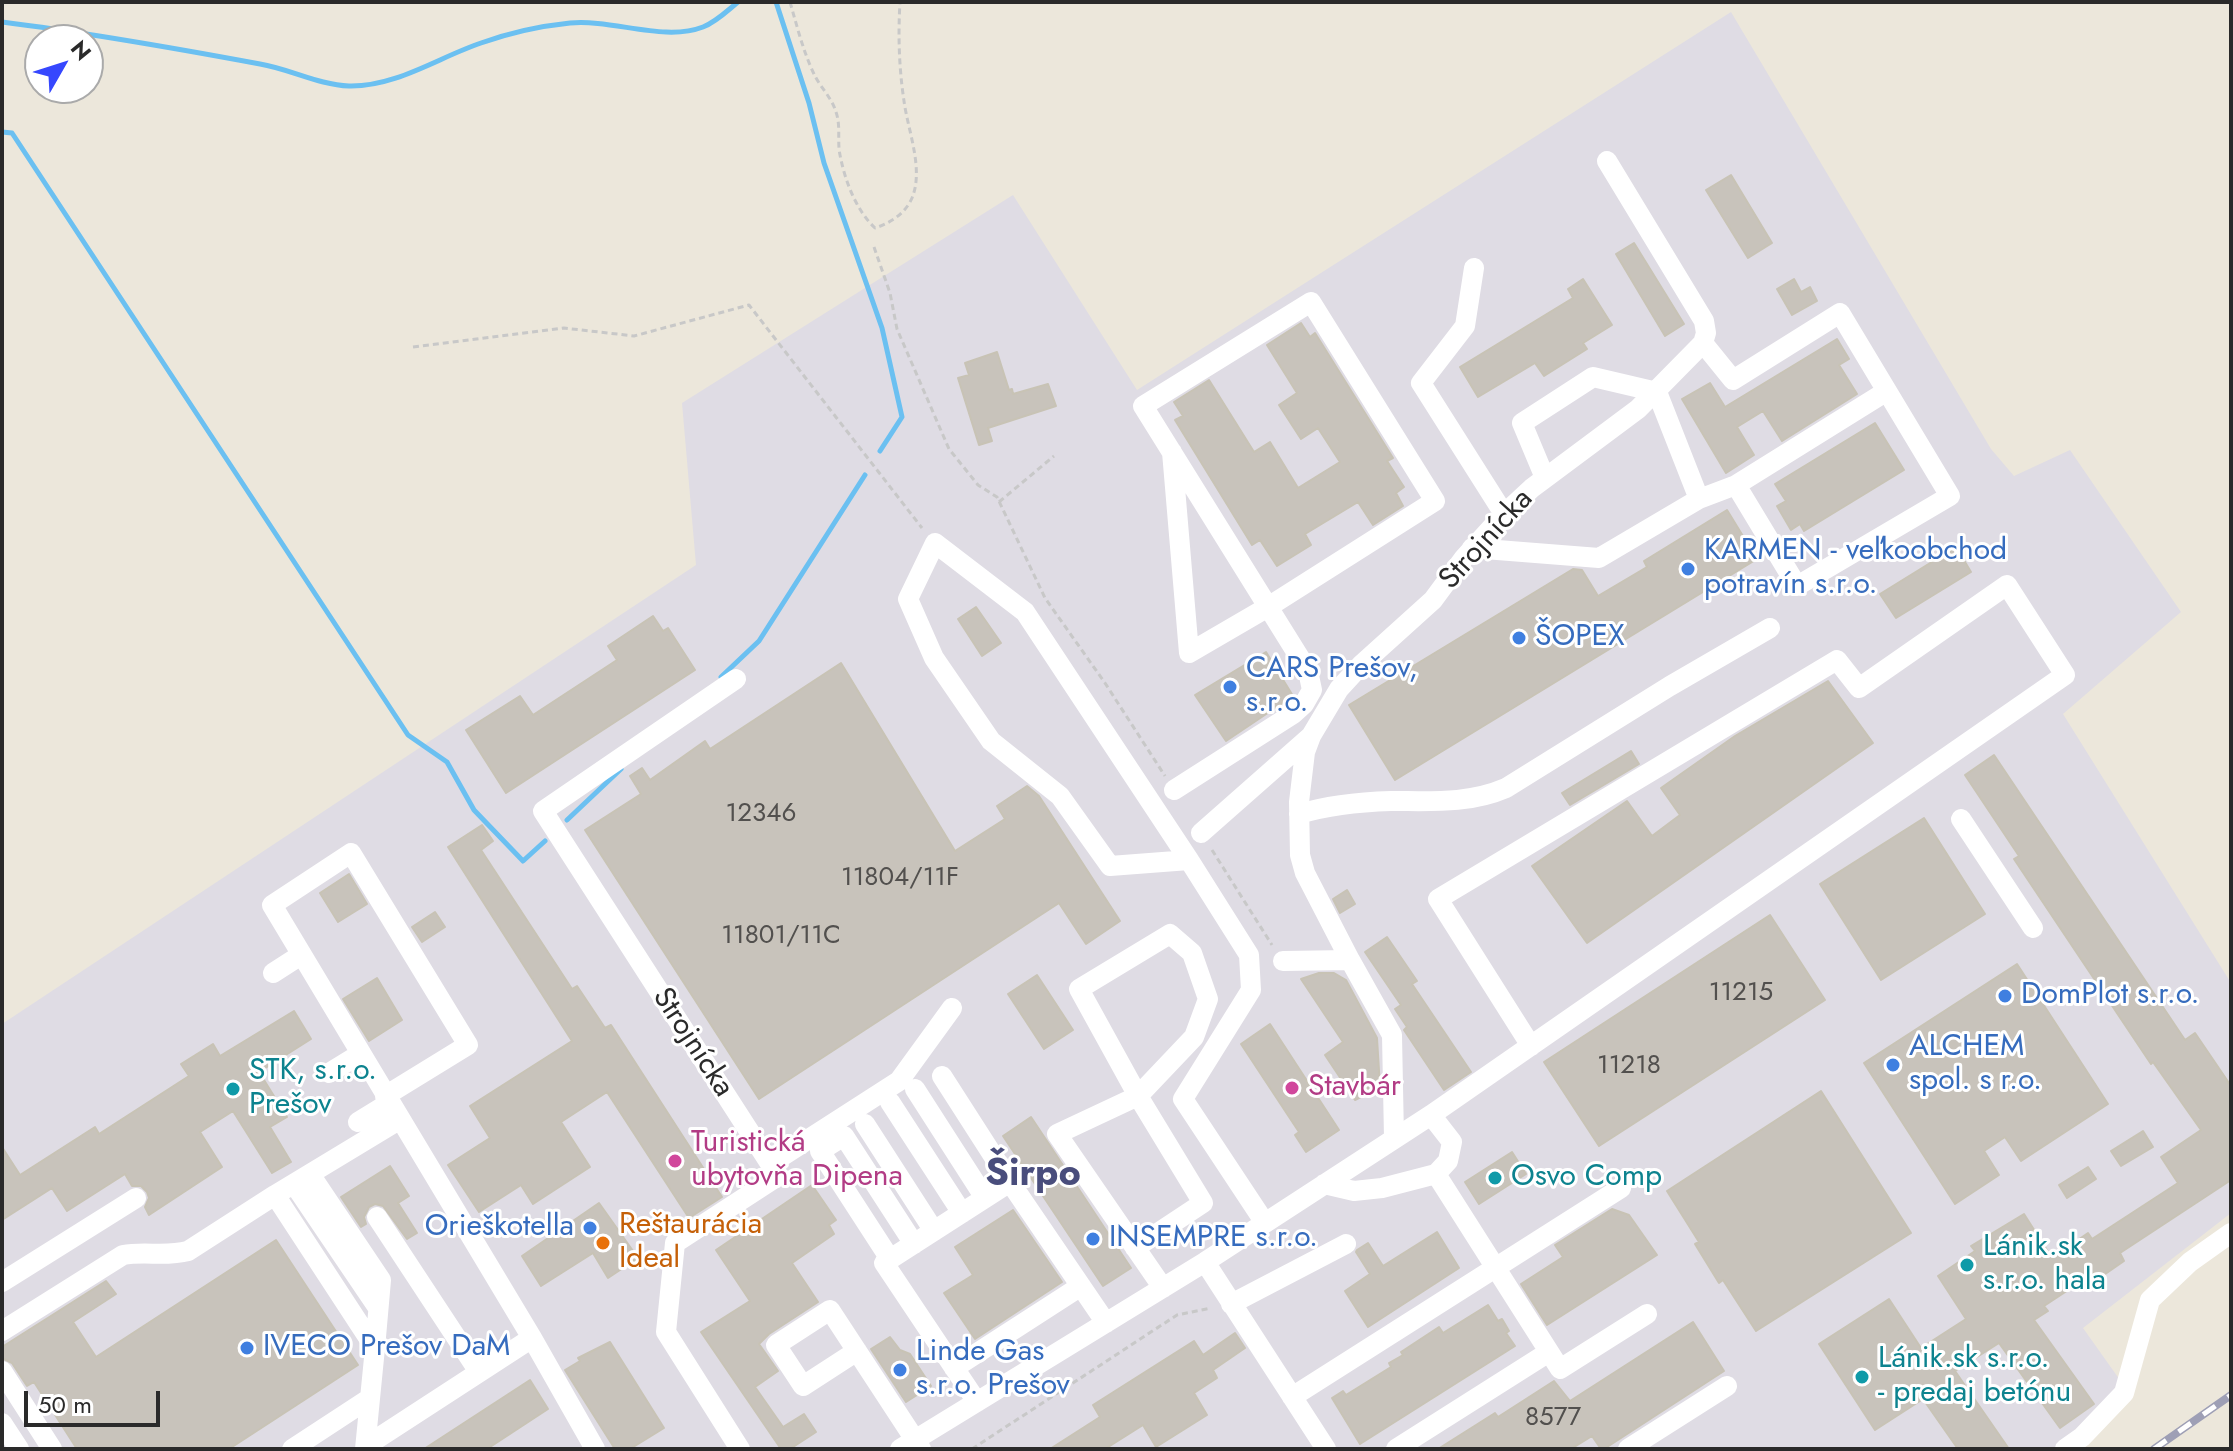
<!DOCTYPE html>
<meta charset="utf-8">
<style>
body{margin:0}
#map{position:relative;width:2233px;height:1451px;overflow:hidden;background:#ece7db;font-family:Jost,sans-serif}
canvas{display:block}
.frame{position:absolute;inset:0;border:4px solid #2a2a2a;pointer-events:none}
.north{position:absolute;left:24px;top:24px;width:80px;height:80px;box-sizing:border-box;background:#fff;border:2px solid #aaa;border-radius:50%;rotate:51deg;font-size:22px;font-weight:700;line-height:32px;text-align:center;color:#2a2a2a}
.north::after{content:'';display:block;margin:auto;width:28px;height:36px;background:#3647fe;clip-path:polygon(50% 0,100% 100%,50% 72%,0 100%)}
.scale{position:absolute;left:24px;top:1391px;width:136px;height:36px;box-sizing:border-box;border:4px solid #2a2a2a;border-top:0;padding-left:10px;font-size:24px;line-height:28px;white-space:nowrap;color:#2a2a2a;-webkit-text-stroke:6px #fff;paint-order:stroke}
</style>
<div id="map">
<canvas width="2233" height="1451"></canvas>
<div class="frame"></div>
<div class="north">N</div>
<div class="scale">50 m</div>
</div>
<script>
const c = document.querySelector('canvas').getContext('2d');
c.lineJoin = 'round';
function paint(path, color) {
  c.fillStyle = color;
  c.fill(path, 'evenodd');
}
function trace(path, color, width, dash) {
  c.strokeStyle = color;
  c.lineWidth = width;
  c.lineCap = dash ? 'butt' : 'round';
  c.setLineDash(dash || []);
  c.stroke(path);
}
function label(font, color, halo, rows, align = 'center') {
  c.font = font + ' Jost,sans-serif';
  c.lineWidth = 6;
  c.setLineDash([]);
  c.textBaseline = 'middle';
  c.strokeStyle = halo;
  c.fillStyle = color;
  for (const [text, x, y, turn = 0] of rows) {
    c.save();
    c.translate(x, y);
    c.rotate((+turn || 0) * Math.PI / 180);
    c.textAlign = isNaN(turn) ? turn : align;
    if (halo) c.strokeText(text, 0, 0);
    c.fillText(text, 0, 0);
    c.restore();
  }
}
paint(new Path2D(`
 M1731,12L1991,449L2014,476L2070,450L2181,612L2063,714L2231,983V1213L2083,1328L2132,1397L2057,1449H2V1024L696,565L682,403L1013,195L1137,390Z`), '#dfdce4');
trace(new Path2D(`
 M776,2L809,103L824,163L882,328L902,417L880,451
 M2,22C89,33 174,48 260,64C290,69 319,85 349,86C396,87 439,57 481,43C509,33 541,26 570,23C613,19 664,42 703,27C716,22 727,11 738,2
 M2,132L12,133L408,735L447,762L474,810L523,861L545,841
 M721,677L759,641L865,475
 M567,820L621,769`), '#6bc0f1', 5);
const building = new Path2D(`
 M1731,175L1772,243L1748,258L1706,190Z
 M1634,243L1684,324L1665,336L1616,254Z
 M1583,279L1612,325L1583,343L1587,349L1544,376L1535,363L1478,397L1460,367L1573,298L1568,289Z
 M1794,279L1801,292L1810,287L1817,301L1792,315L1777,289Z
 M1301,323L1310,337L1315,333L1393,458L1387,461L1404,487L1396,493L1403,506L1373,525L1358,502L1305,534L1311,545L1277,566L1260,540L1252,545L1175,420L1183,416L1174,402L1209,380L1254,452L1270,442L1298,488L1340,462L1318,428L1301,439L1279,405L1297,393L1267,345Z
 M1837,339L1849,359L1839,365L1857,394L1782,441L1763,411L1737,427L1754,455L1726,473L1682,399L1710,383L1725,407Z
 M997,352L1009,390L1012,389L1013,394L1048,384L1056,406L988,428L992,441L979,445L958,378L969,375L965,363Z
 M1875,423L1904,470L1804,531L1800,524L1791,530L1777,506L1786,501L1775,484Z
 M1727,510L1757,559L1395,780L1349,705L1573,569L1582,570L1598,596L1647,567L1644,561Z
 M1956,547L1971,572L1896,618L1880,594Z
 M976,607L1001,643L982,656L958,619Z
 M653,616L663,631L668,628L695,670L506,793L466,730L520,696L533,715L617,660L608,646Z
 M1266,652L1293,696L1226,741L1195,695Z
 M841,663L955,851L1005,819L997,806L1027,786L1039,796L1120,921L1086,944L1059,903L759,1099L585,830L641,794L630,776L642,768L650,780L705,741L710,749Z
 M1828,681L1873,743L1587,943L1532,866L1627,801L1652,836L1680,815L1661,788L1735,736Z
 M1631,751L1639,764L1570,805L1562,793Z
 M1994,755L2185,1040L2195,1033L2231,1086V1180L2120,1253L2124,1261L2098,1279L2094,1273L2044,1306L2048,1311L2034,1320L2094,1404L2060,1428L1999,1343L1955,1371L2009,1449H1958L1923,1399L1875,1430L1819,1344L1889,1299L1921,1348L1966,1319L1938,1276L1975,1251L1971,1246L2024,1214L2052,1258L2088,1233L2092,1239L2178,1183L2161,1157L2201,1130L2153,1062L2151,1064L2014,859L2019,856L1965,775Z
 M1924,818L1985,914L1881,980L1820,884Z
 M482,825L493,841L481,850L572,989L577,986L605,1028L611,1025L722,1197L689,1218L607,1092L561,1122L590,1167L533,1204L521,1185L479,1212L448,1165L490,1138L470,1106L572,1041L448,847Z
 M349,874L367,904L338,922L320,893Z
 M1347,890L1355,904L1340,913L1333,899Z
 M435,912L445,927L422,942L412,927Z
 M1770,915L1825,1000L1599,1146L1544,1062Z
 M1387,937L1417,981L1412,984L1471,1072L1444,1090L1404,1030L1407,1027L1395,1009L1401,1005L1365,952Z
 M2017,964L2108,1104L2021,1161L2005,1137L1984,1151L1999,1175L1955,1204L1864,1063Z
 M1319,973H1334L1346,980L1377,1038L1380,1087L1355,1100L1325,1055L1343,1042L1301,979Z
 M1037,975L1073,1030L1044,1049L1008,994Z
 M377,978L402,1020L369,1041L343,999Z
 M294,1011L311,1039L259,1072L287,1117L270,1127L291,1162L272,1173L233,1111L200,1132L222,1167L149,1215L145,1207L149,1198L147,1192L141,1186H132L125,1174L67,1211L52,1188L2,1220V1147L20,1175L95,1127L99,1134L189,1076L181,1064L213,1044L220,1056Z
 M1270,1024L1339,1130L1306,1152L1295,1135L1299,1132L1241,1044Z
 M1821,1091L1911,1233L1756,1331L1723,1280L1719,1283L1695,1244L1699,1242L1667,1191Z
 M1031,1117L1131,1268L1103,1286L1003,1136Z
 M2143,1131L2153,1147L2121,1166L2111,1151Z
 M1512,1152L1526,1174L1479,1204L1465,1182Z
 M390,1166L409,1196L398,1203L417,1233L407,1239L383,1206L375,1204L369,1207L364,1217L366,1224L361,1227L341,1197Z
 M2088,1167L2096,1179L2067,1198L2059,1185Z
 M812,1185L836,1220L829,1225L834,1234L792,1263L818,1302L769,1334L759,1344L778,1371L755,1387L783,1427L804,1414L816,1432L790,1449H781L701,1332L750,1301L716,1250Z
 M599,1203L638,1258L608,1278L593,1253L541,1286L522,1256Z
 M1612,1209L1629,1215L1657,1255L1547,1325L1521,1284L1563,1257L1555,1245Z
 M1013,1210L1062,1282L975,1339L944,1293L973,1275L955,1247Z
 M1437,1232L1459,1268L1368,1327L1345,1291L1370,1274L1356,1252L1357,1250L1368,1243L1383,1266Z
 M276,1240L358,1365L229,1449H77L34,1382L27,1386L12,1363L2,1358V1347L106,1281L116,1294L73,1322L96,1357Z
 M1488,1305L1498,1321L1502,1319L1509,1331L1506,1333L1515,1346L1360,1444L1332,1398L1343,1391L1346,1395L1391,1367L1389,1363L1403,1355L1401,1352L1439,1327L1443,1333Z
 M1693,1322L1724,1371L1604,1449H1601L1592,1436L1571,1449H1438L1495,1413L1498,1417L1554,1381L1570,1401Z
 M1235,1333L1245,1348L1213,1370L1217,1378L1194,1393L1207,1415L1156,1447L1143,1425L1105,1449H1050L1100,1417L1093,1405L1194,1341L1203,1355Z
 M890,1337L900,1350L910,1354L931,1386L906,1402L871,1349Z
 M610,1342L664,1428L630,1449H615L565,1370L580,1361L578,1358Z
 M530,1380L548,1409L487,1449H424Z`);
paint(building, '#c8c3bb');
trace(building, '#c8c3b5', 2);
trace(new Path2D(`
 M790,2C797,26 803,51 814,74C820,87 832,98 836,112C841,126 837,141 840,155C845,181 856,210 875,228C890,223 905,214 912,198C924,169 908,131 904,101C899,68 898,35 900,2
 M874,247L890,293L897,329L949,449L978,485L997,497L1045,598L1105,683L1165,776
 M413,347L564,328L634,336L749,305L922,528
 M999,502L1054,456
 M1212,850L1272,945
 M972,1449L1177,1315L1211,1308`), '#c8c8c8', 3, [6, 4]);
trace(new Path2D(`
 M1474,268L1465,326L1421,383L1504,514
 M1172,452L1189,653L1268,607L1435,501L1311,302L1143,406L1308,671L1312,690L1304,704L1293,714L1174,790
 M1736,485L1887,391
 M1699,499L1736,485L1797,586L1950,496L1840,313L1733,380L1703,343
 M1472,548L1599,558L1699,499L1657,392L1593,377L1522,423L1545,478
 M736,679L543,811L778,1176L675,1243L666,1332L740,1449
 M1299,814C1329,805 1360,802 1391,801C1431,801 1469,804 1506,788L1670,686L1770,628
 M1961,819L2033,928
 M1201,833L1311,736
 M1189,860L1110,866L1060,796L991,741L934,658L908,599L935,543L1025,612L1189,860L1249,955L1251,990L1183,1099L1265,1223
 M1350,960L1305,873L1300,855L1299,802L1305,752L1311,736L1339,689L1361,665L1433,600L1464,558L1504,514L1532,488L1638,409L1703,343L1706,333L1704,321L1607,161
 M1283,961L1350,960L1392,1035L1394,1138
 M273,973L301,955
 M329,1073L360,1054
 M942,1076L1010,1182
 M915,1089L985,1198
 M385,1096L468,1045L351,853L272,905L532,1338
 M890,1102L962,1213
 M358,1122L389,1103
 M865,1124L934,1231
 M770,1164L899,1081L952,1008
 M310,1174L381,1280L375,1348
 M1436,1174L1560,1369L1647,1314
 M294,1184L378,1308
 M1324,1184L1354,1191L1382,1188L1436,1174L1448,1161L1452,1142L1431,1115
 M377,1217L479,1372
 M1135,1248L1203,1203L1138,1096L1079,989L1170,934L1192,953L1208,999L1194,1037L1138,1096L1057,1134L1163,1288
 M890,1259L820,1151L844,1136L914,1244
 M1205,1262L1326,1449
 M2,1282L136,1198
 M1231,1304L1346,1244
 M2,1331L123,1255C145,1251 166,1257 188,1251L275,1195
 M857,1351L803,1386L776,1345L830,1310L921,1449
 M954,1368L1081,1286
 M2,1371L52,1449
 M1292,1397L1621,1188
 M977,1402L884,1263L1010,1182L1106,1323
 M2,1423L19,1449
 M366,1446L532,1338L595,1449
 M292,1449L370,1398
 M365,1449L375,1348L275,1195L399,1120
 M900,1449L1205,1262L1431,1115L2065,675L2007,585L1859,688L1837,660L1438,899L1531,1046
 M1396,1449L1549,1352
 M1628,1449L1727,1386
 M2065,1449L2082,1437L2124,1393L2150,1300L2190,1262L2231,1233`), '#fff', 20);
const rail = new Path2D(`
 M2154,1449L2231,1395`);
trace(rail, '#9e9fb5', 8);
trace(rail, '#fff', 5, [15]);
for (const [x, y, r, color] of [
 [1688,569,8,"#3f7fe0"],
 [1519,638,8,"#3f7fe0"],
 [1230,687,8,"#3f7fe0"],
 [2005,996,8,"#3f7fe0"],
 [1893,1065,8,"#3f7fe0"],
 [1292,1088,8,"#d1479c"],
 [233,1089,8,"#0f9aa8"],
 [675,1161,8,"#d1479c"],
 [1495,1178,8,"#0f9aa8"],
 [590,1228,8,"#3f7fe0"],
 [1093,1239,8,"#3f7fe0"],
 [603,1243,8,"#e8710a"],
 [1967,1265,8,"#0f9aa8"],
 [247,1348,8,"#3f7fe0"],
 [900,1370,8,"#3f7fe0"],
 [1862,1377,8,"#0f9aa8"]
]) {
  const dot = new Path2D();
  dot.arc(x, y, r, 0, 2 * Math.PI);
  c.fillStyle = color;
  c.fill(dot);
  trace(dot, '#fff', 3);
}
label('26px', '#52504e', null, [
 ["12346",761,815],
 ["11804/11F",900,879],
 ["11801/11C",781,937],
 ["11215",1741,994],
 ["11218",1629,1067],
 ["8577",1553,1419]
]);
label('30px', '#2a2a2a', '#fff', [
 ["Strojnícka",1487,540,-48],
 ["Strojnícka",692,1043,57]
]);
label('30px', '#366cbe', '#fff', [
 ["KARMEN - veľkoobchod",1704,552],
 ["potravín s.r.o.",1704,586],
 ["ŠOPEX",1535,638],
 ["CARS Prešov,",1246,670],
 ["s.r.o.",1246,704],
 ["DomPlot s.r.o.",2021,996],
 ["ALCHEM",1909,1048],
 ["spol. s r.o.",1909,1082],
 ["Orieškotella",574,1228,"right"],
 ["INSEMPRE s.r.o.",1109,1239],
 ["IVECO Prešov DaM",263,1348],
 ["Linde Gas",916,1353],
 ["s.r.o. Prešov",916,1387]
], 'left');
label('30px', '#0d838f', '#fff', [
 ["STK, s.r.o.",249,1072],
 ["Prešov",249,1106],
 ["Osvo Comp",1511,1178],
 ["Lánik.sk",1983,1248],
 ["s.r.o. hala",1983,1282],
 ["Lánik.sk s.r.o.",1878,1360],
 ["- predaj betónu",1878,1394]
], 'left');
label('30px', '#b23c85', '#fff', [
 ["Stavbár",1308,1088],
 ["Turistická",691,1144],
 ["ubytovňa Dipena",691,1178]
], 'left');
label('30px', '#c56008', '#fff', [
 ["Reštaurácia",619,1226],
 ["Ideal",619,1260]
], 'left');
label('bold 38px', '#494d7c', '#fff', [
 ["Širpo",1033,1176]
]);
</script>
